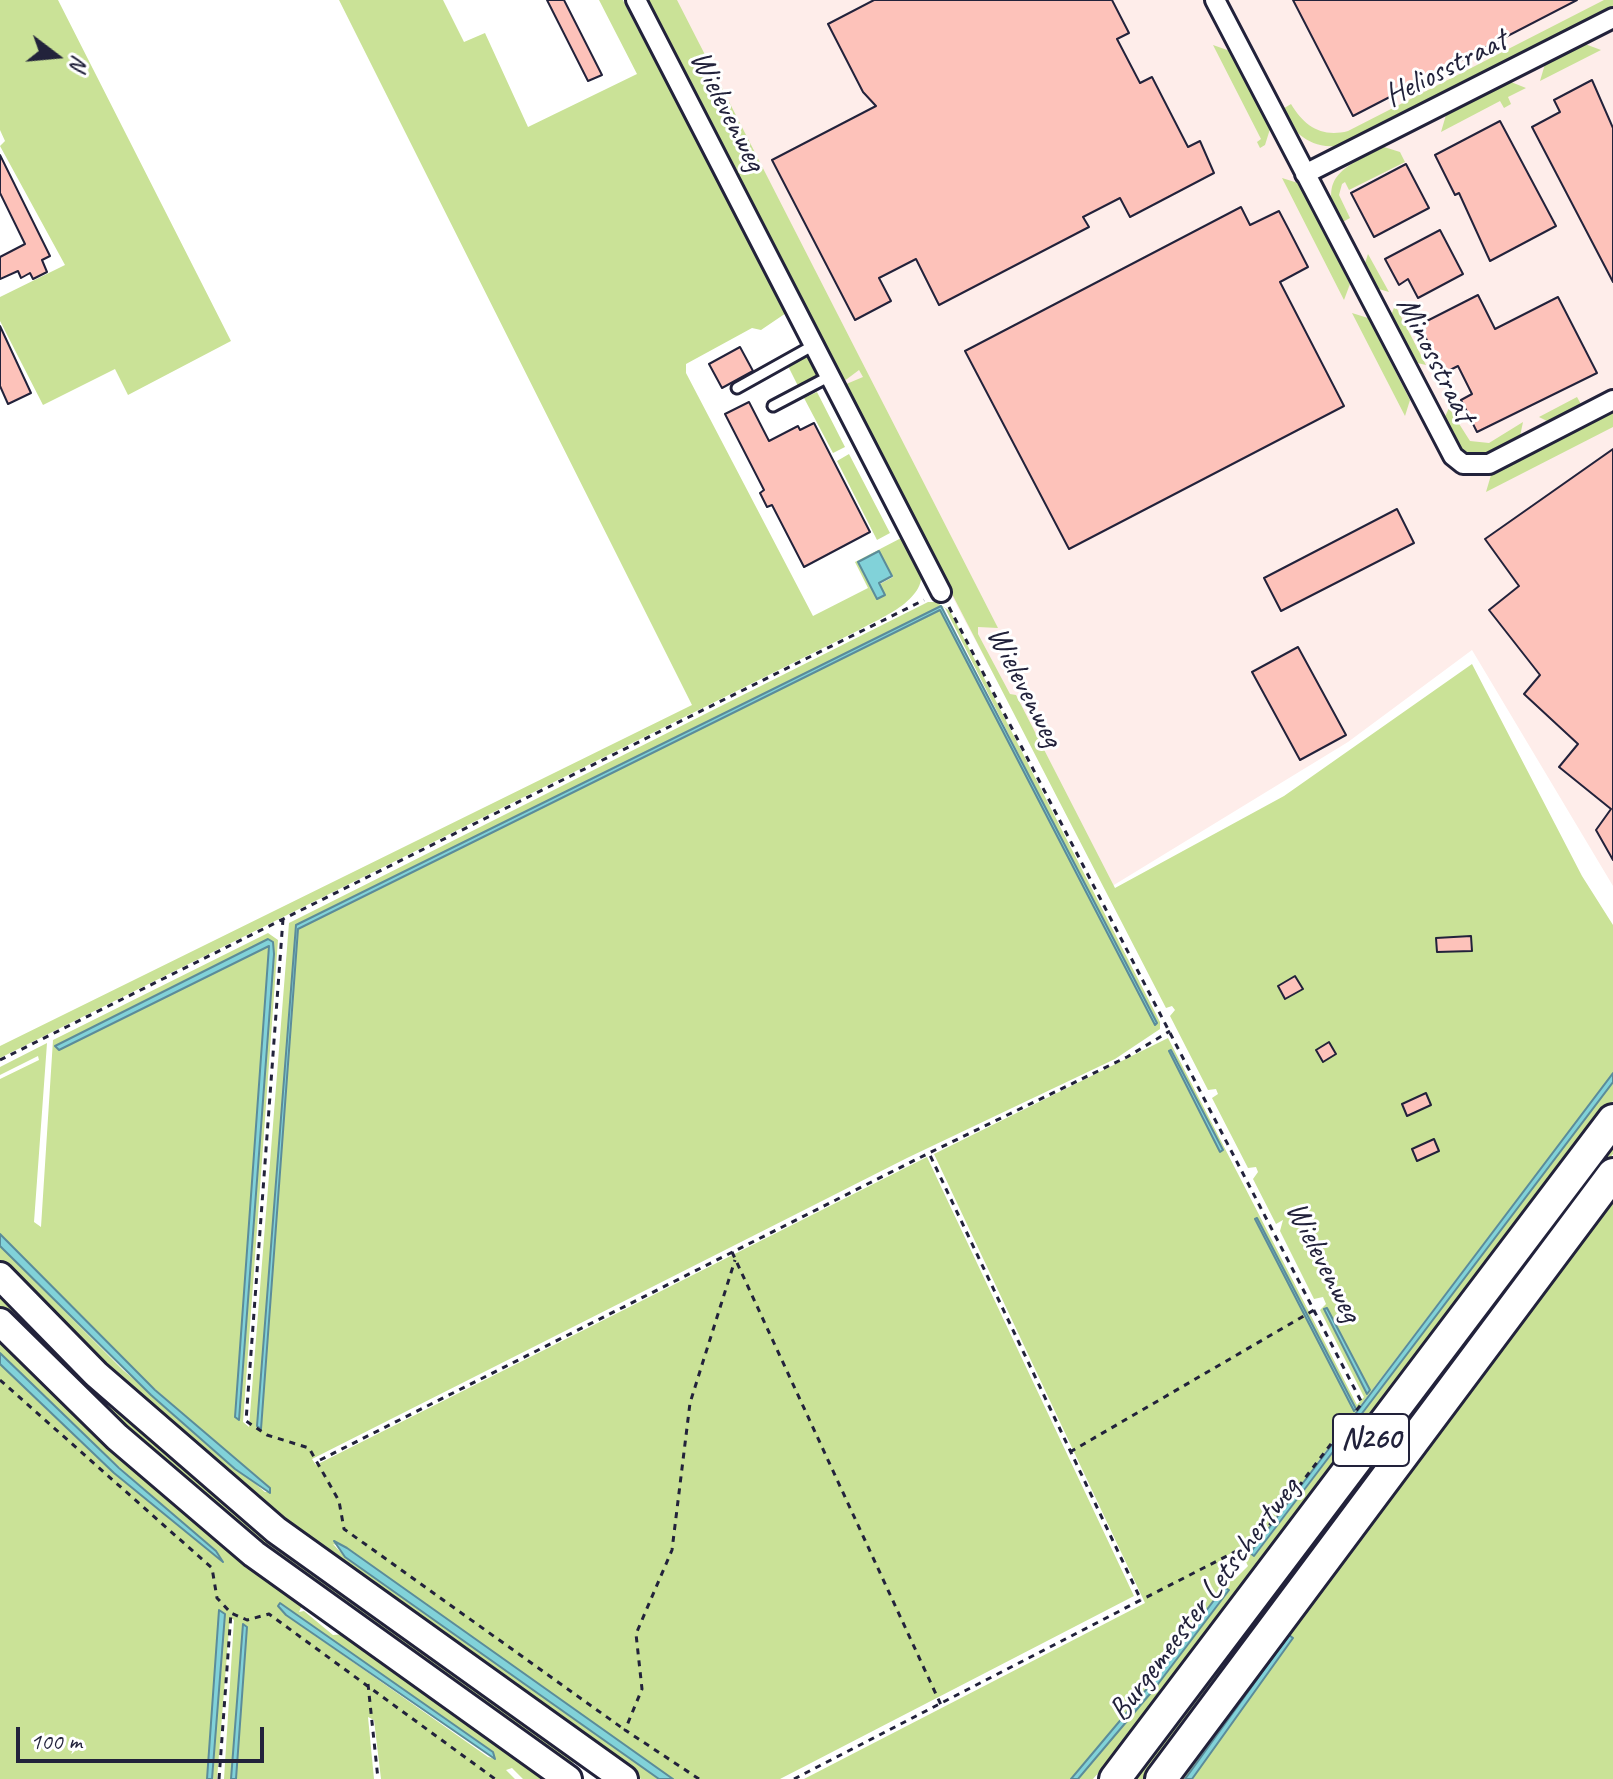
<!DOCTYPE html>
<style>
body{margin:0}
#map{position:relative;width:1613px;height:1779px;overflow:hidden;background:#fff;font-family:Caveat,sans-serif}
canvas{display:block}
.north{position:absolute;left:16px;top:16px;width:80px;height:80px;-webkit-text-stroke:6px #fff;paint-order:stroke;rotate:106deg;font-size:22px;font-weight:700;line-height:32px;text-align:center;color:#22223b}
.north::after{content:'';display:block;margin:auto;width:28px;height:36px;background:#22223b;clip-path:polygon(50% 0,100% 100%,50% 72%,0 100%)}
.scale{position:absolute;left:16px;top:1727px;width:248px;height:36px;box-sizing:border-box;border:4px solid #22223b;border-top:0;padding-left:10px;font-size:24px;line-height:28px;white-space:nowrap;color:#22223b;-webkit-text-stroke:6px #fff;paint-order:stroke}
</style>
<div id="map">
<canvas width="1613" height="1779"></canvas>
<div class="north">N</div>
<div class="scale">100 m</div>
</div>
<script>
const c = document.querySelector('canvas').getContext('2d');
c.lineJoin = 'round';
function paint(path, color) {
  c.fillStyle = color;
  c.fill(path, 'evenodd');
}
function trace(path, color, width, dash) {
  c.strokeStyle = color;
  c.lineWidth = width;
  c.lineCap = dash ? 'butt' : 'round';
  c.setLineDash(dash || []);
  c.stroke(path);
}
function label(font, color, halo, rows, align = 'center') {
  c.font = font + ' Caveat,sans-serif';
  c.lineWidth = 6;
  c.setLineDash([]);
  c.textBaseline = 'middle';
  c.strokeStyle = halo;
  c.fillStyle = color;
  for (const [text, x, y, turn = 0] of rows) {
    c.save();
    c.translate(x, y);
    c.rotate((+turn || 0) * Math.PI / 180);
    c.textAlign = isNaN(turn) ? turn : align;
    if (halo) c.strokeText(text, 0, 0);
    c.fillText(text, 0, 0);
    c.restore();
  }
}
paint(new Path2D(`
 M644,0H1613V886L1472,650L1348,742L1109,888L966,623Z`), '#feedea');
paint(new Path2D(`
 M0,0H58L231,341L128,395L115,369L43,405L0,321V297L65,265L0,146L5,141L0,130Z
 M339,0H443L464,42L485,33L528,127L637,74L599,0H623L638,30L643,28L789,311L761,330L752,328L686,364V373L813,616L868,588L855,562L905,536C910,545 917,555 920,565C931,599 882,617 859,630L0,1058V1046L692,705ZM879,552L893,577L880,584L885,596L858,562Z
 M645,0H677L998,628L978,627V634L1010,694L1016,695L1115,888L1284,796L1472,664L1582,876L1613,925V1073L1319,1460L1255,1556L1613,1082V1101L1158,1705L1093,1779H1078L1155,1688L1228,1590L1225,1587L1150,1685L1071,1779H804L1145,1603L934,1154L1168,1038L1357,1405L1364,1397L1320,1310L1326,1304L1323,1297L1314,1299L1280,1231L1283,1220L1276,1224L1253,1179L1258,1172L1256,1167L1248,1168L1212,1098L1218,1094L1216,1089L1208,1090L1170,1016L1175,1010L1172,1006L1166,1008L844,385L863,377L859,370L843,382ZM1172,1050L1222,1150L1221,1152L1169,1052ZM1256,1218L1356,1409L1354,1411L1255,1220ZM1327,1308L1370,1390L1368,1393L1324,1309ZM1233,1552L1243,1556L1248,1566L1235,1579L1225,1575L1220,1566L1224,1557Z
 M1604,0H1613V10L1344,146C1312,149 1296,137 1281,110L1291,104C1304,126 1322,138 1348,131Z
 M1585,44L1601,50L1540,81L1545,64Z
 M1213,45L1230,51L1270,129L1265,145L1260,148L1257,142L1261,139Z
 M1511,82L1526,88L1508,97L1511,104L1504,108L1500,101L1441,132L1446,115Z
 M1384,147L1400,152L1405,162L1349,190L1345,182L1342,184L1339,195L1350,218L1339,224C1317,175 1345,167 1384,147Z
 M1282,178L1298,183L1350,284L1344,300Z
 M1368,254L1389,292L1372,287L1363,269Z
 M1395,305L1426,365L1409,361L1389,321Z
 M1352,313L1368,318L1410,400L1405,416Z
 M811,353L821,373L799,388L788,366Z
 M817,392L845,447L833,453L804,398Z
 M1577,397L1583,408L1553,424L1539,417Z
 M1449,408L1470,441L1489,443L1523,422L1519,441C1478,461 1467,464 1442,423Z
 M1613,412V427L1486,492L1491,475Z
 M849,454L890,533L877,540L837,461Z
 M928,602H936L950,611L1160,1022V1029L1115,1059L907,1158L312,1459L316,1465L927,1157L1134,1596L780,1779H673L347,1548L333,1544L345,1557L659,1779H641L365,1584L193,1449L0,1262V1246L123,1370L265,1492H271L128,1365L0,1234V1079L39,1060L38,1056L0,1075V1067L47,1043L34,1222L41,1227L53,1040L268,933L278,940L243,1422L249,1427L289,923ZM940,606L945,608L1155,1025L941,610L298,929L261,1428L296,925ZM268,939L273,942L274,954L238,1420L235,1416L269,946L59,1050L55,1046Z
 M1613,1131V1154L1391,1447L1148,1779H1126Z
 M1613,1187V1779H1192L1292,1639L1236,1707L1185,1779H1170Z
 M0,1291L577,1757L573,1763L510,1727L235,1526L43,1353L0,1309Z
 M0,1337L303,1603L299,1612L304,1611L333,1635L345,1634L500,1741L543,1779H523L512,1768L506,1770L515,1779H381L374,1720L368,1717L374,1779H236L247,1627L243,1625L231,1779H224L234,1620L230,1617L217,1779H212L225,1614L220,1611L207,1779H0V1364L48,1411L216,1551C141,1487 68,1423 0,1353ZM280,1603L493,1752L495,1759L488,1757L286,1615Z`), '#cae297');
const water = new Path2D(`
 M879,551L892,576L879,583L885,595L877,599L858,562Z
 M941,606L1157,1023L1155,1025L940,610L298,929L261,1429L257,1426L296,925Z
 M268,939L273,942L274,954L239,1420L235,1417L269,946L59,1050L55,1046Z
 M1171,1050L1223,1150L1220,1152L1169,1051Z
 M1613,1073V1082L1254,1556L1250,1553Z
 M1257,1218L1356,1409L1354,1411L1255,1219Z
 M0,1234L155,1390L270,1488V1493L235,1469L151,1395L0,1246Z
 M1327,1308L1370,1390L1367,1394L1324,1309Z
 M0,1353L119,1468L216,1551L223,1562L114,1473L0,1364Z
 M334,1541L347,1548L673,1779H659L345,1557Z
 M1224,1587L1229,1590L1155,1688L1078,1779H1071L1150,1685Z
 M280,1603L493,1752L495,1759L286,1615L278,1606Z
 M219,1610L225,1614L212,1779H207Z
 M243,1624L247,1627L236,1779H231Z
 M1289,1635L1293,1638L1192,1779H1185Z`);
paint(water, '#81d2d9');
trace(water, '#5b8c9a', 2);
const building = new Path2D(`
 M547,0H564L602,75L588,81Z
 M874,0H1112L1129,33L1117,39L1140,83L1152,77L1188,147L1200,141L1214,173L1130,217L1120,198L1083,217L1089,227L939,305L916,259L879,278L891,301L855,320L772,160L876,106L863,92L828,24Z
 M1293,0H1577L1353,116Z
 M1592,80L1613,128V282L1532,127L1560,112L1554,100Z
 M1500,121L1556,226L1490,261L1459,193L1455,195L1435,155Z
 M0,155L50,256L42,260L47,272L33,279L30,273L21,278L18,271L0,279V257L25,244L0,193Z
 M1406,164L1429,208L1374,237L1351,193Z
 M1241,207L1250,225L1279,211L1289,230L1308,267L1280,282L1344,406L1069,549L965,351Z
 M1440,230L1463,274L1418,298L1408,279L1399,285L1385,259Z
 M1478,295L1495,329L1558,297L1597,373L1477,432L1461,400L1472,394L1458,366L1444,373L1419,325Z
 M0,326L31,393L8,404L0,386Z
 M740,347L753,371L722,388L709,364Z
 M749,402L769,441L798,426L800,430L814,423L870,532L804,567L772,505L767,507L760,493L764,490L725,414Z
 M1613,449V860L1596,830L1611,809L1559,767L1578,744L1524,694L1540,675L1489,610L1519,586L1485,539Z
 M1397,509L1414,543L1281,611L1264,578Z
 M1298,647L1346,735L1300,760L1252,672Z
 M1471,936L1472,951L1437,952L1436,938Z
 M1295,976L1303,989L1285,999L1278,986Z
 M1329,1042L1336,1054L1323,1062L1316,1050Z
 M1426,1093L1431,1105L1407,1116L1402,1104Z
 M1434,1139L1439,1151L1417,1161L1412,1149Z`);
paint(building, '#fdc2ba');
trace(building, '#22223b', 2);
const service = new Path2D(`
 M737,388L814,345
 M773,406L830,376`);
const minor = new Path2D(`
 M636,0L941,592
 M1215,0L1453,456L1463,464H1489L1613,400
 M1305,174L1613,18`);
const secondary = new Path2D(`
 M0,1276L96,1374L276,1530L624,1779
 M0,1322L117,1437L254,1554L568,1779`);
const primary = new Path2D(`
 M1115,1779L1613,1120
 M1161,1779L1613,1174`);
trace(service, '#22223b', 15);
trace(minor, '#22223b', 24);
trace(secondary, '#22223b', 32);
trace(primary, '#22223b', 36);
trace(new Path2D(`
 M949,607L1362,1403L1258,1540L1141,1600
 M283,919L246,1421L267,1435L309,1448L339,1501L344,1529L625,1730
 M0,1060L924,600
 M732,1252L941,1705
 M0,1380L212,1568L217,1598L231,1613
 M1070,1452L1314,1310
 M320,1460L929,1153L1127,1057L1170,1031
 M368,1684L378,1779
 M219,1779L231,1613L247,1620L269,1614L495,1779
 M699,1779L625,1730L642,1689L636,1634L672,1550L690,1403L735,1260
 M794,1779L1141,1600L929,1153`), '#22223b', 3, [6, 6]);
trace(service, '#fff', 9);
trace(minor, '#fff', 18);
trace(secondary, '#fff', 26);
trace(primary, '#fff', 30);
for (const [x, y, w] of [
 [1371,1440,76]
]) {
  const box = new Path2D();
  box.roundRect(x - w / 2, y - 26, w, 52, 6);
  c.fillStyle = '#fff';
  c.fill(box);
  trace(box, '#22223b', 2);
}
label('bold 30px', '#22223b', null, [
 ["N260",1371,1440]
]);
label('32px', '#22223b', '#fff', [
 ["Heliosstraat",1446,69,-27],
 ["Wielevenweg",727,111,63],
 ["Minosstraat",1435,360,63],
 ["Wielevenweg",1024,687,63],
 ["Wielevenweg",1323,1262,63],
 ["Burgemeester Letschertweg",1205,1600,-53]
]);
</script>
